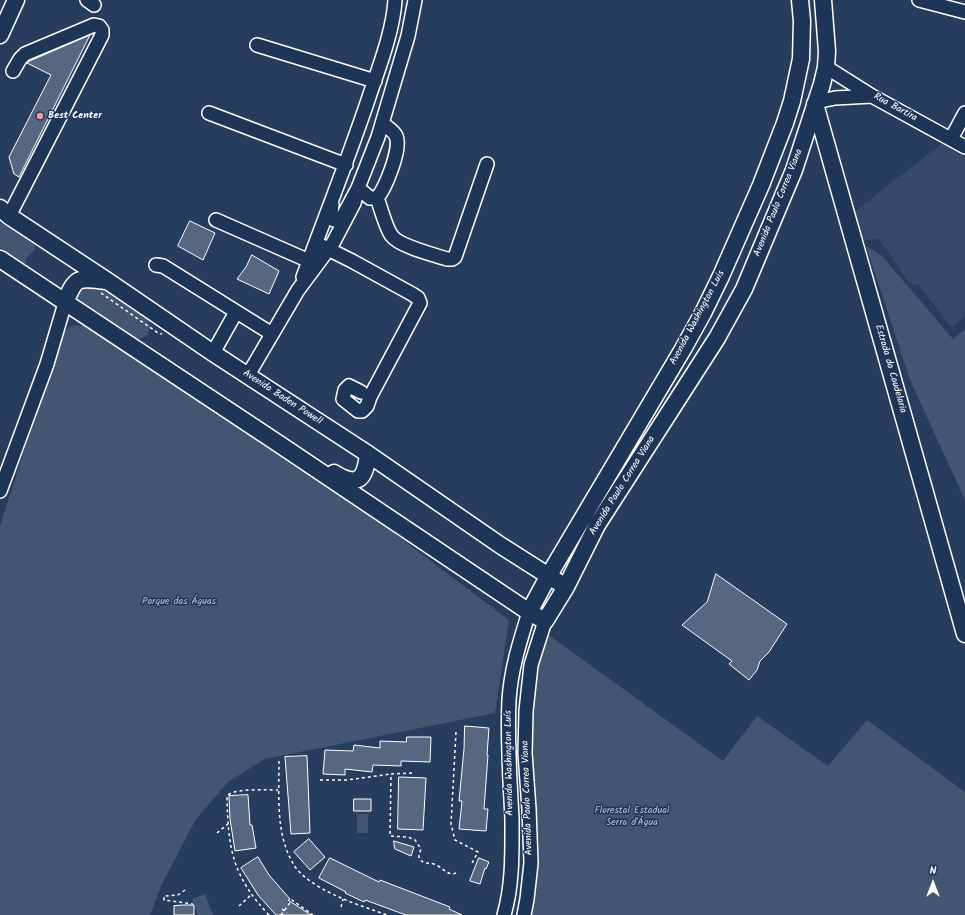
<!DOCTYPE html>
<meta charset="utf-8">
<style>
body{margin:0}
#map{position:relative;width:965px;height:915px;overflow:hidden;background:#263d5e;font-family:Kalam,sans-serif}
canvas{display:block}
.north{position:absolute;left:913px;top:863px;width:40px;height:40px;-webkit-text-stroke:3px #1d3557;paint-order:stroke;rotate:0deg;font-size:11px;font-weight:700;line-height:16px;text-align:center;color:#fff}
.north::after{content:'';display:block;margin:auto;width:14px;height:18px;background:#fff;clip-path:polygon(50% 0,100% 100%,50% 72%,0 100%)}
</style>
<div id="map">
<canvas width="965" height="915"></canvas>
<div class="north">N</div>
</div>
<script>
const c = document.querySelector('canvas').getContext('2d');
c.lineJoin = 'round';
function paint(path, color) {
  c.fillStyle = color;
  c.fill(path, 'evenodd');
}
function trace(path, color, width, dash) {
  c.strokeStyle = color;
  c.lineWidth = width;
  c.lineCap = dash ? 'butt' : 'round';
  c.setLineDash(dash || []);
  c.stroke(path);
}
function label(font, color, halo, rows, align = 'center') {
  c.font = font + ' Kalam,sans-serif';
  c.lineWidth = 3;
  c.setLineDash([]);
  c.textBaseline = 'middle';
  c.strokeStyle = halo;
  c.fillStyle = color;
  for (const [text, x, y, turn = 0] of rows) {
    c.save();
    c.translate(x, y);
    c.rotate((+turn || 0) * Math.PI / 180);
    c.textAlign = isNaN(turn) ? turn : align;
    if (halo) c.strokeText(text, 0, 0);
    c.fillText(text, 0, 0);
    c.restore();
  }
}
paint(new Path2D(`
 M941,144L965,157V316L952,328L919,285L910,284L879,239L866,240L859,236L854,212Z`), '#344a68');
paint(new Path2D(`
 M0,222L35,245V249L31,254L26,258L25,271L0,254Z
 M866,246L882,256L953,339L965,329V500L910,380Z
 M91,285L99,287L148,320L150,327L148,335L137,340L125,336L78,303V295L84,288Z
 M75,325L90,327L379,522L509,620L495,713L265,759L228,782L196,819L162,884L150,915H0V526L59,343C63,334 65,328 75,325Z
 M546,633L723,761L757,716L828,766L867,720L965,792V915H526L529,744L532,690Z
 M357,814H368V833H357Z
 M205,894L213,915H198L192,899Z`), '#425672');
const building = new Path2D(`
 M90,35L19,177L14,174L9,157L51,75L27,63L30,61Z
 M190,221L215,233L203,260L178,246Z
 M252,255L279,271L269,294L237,279L246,267Z
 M716,574L787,624L769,652L760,661L757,670L749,680L729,664L732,661L682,625L707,602Z
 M465,726L489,728L487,755H488L484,809H488L486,831L459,829L462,801H459L464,749Z
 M407,737H431L430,762L401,761V766L373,765L372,772L345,769V775L323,774L325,750L353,751L354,745L380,748V741L406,742Z
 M307,756L310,833L291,834L285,757Z
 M399,777L426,778L423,830L398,829Z
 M248,795L250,825H252L256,848L235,851L230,819L229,796Z
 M354,799H371V811H354Z
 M309,839L325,857L310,870L294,852Z
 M394,841L414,847L411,856L395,849Z
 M258,857L269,875L290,899L288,900L311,915H276L258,895L241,868Z
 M330,858L379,882L380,880L450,907L449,909L462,915H406L365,900L364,902L345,893L346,892L319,878Z
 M479,858L489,862L486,869L485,868L480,884L470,881Z
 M184,905H194V915H174V906Z`);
paint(building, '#556781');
trace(building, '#fff', 1);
const minor = new Path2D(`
 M87,0L94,5
 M919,0L965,12
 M257,45L375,81
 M826,67L872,96L965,147
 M816,102L835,98L872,96
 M209,113L346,165
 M951,139L965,113
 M377,198C381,208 386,229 392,236C399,246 435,255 447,259H452L455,257L487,164
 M377,198C385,189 402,148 396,136C394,131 387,127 382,123
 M332,204L331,214L334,220H337L342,218L358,188L370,198H377
 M9,216L102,35V30L99,26L94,25L25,54L20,59L13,71
 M216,220L316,264
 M322,246L352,261L412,294L418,298L420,303L370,397L367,406L362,411H358L343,399L345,390L349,386L361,392
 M156,265L163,266L272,334
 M303,277C325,217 349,157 369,97C379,67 393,32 395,0
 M213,353L236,312
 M248,375L298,290L333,243L354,203L358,188L378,137L408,36L415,0
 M0,491L47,364L65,303
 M504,915C513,884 512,851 512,819C510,779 507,740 509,700C511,669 520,641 529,612
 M524,915L527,899L531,863L529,809L525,753L526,711L531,665L545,621`);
const major = new Path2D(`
 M0,35L16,0
 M815,104L965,634
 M0,208L9,216L109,282L213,353L368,454L500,545L566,587
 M0,259L279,444L529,612L545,621L566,587L597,525L717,338L744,289L794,170L822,84L826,67L827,51L823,0
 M65,303C76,275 78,278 107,281
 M334,473C357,487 365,481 368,454
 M529,612L549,575L683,349L703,313L721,276L761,185L785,123L792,101L801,59L802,21L800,0`);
trace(minor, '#fff', 16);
trace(major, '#fff', 19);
trace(new Path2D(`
 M101,293L158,333L162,334
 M456,732L451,824L455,840L478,852L472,863
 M279,761C279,795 275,838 296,868C305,880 325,891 339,897C354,904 371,909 387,915
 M412,773L391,774L390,836L408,837L415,840L421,849L419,854V859C426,865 427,862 434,864C443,867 448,878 458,872
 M320,780H347L391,774
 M217,833L228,824
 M185,890L178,895L164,896V900L193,904
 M239,906L252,894
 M341,907L343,899
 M282,909L287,913
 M269,915C232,876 228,848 227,796C233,788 267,790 278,790
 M281,915L292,900L313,915`), '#fff', 1.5, [3, 3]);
trace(minor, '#1d3557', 13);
trace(major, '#1d3557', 16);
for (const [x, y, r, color] of [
 [40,116,4,"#ff9aa2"]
]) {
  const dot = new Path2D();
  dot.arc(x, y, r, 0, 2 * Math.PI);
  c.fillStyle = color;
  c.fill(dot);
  trace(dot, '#1d3557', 1.5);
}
label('10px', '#fff', '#1d3557', [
 ["Rua Bartira",895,108,29],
 ["Avenida Paulo Correa Viana",779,203,-68],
 ["Avenida Washington Luis",698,318,-62],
 ["Estrada da Coudelaria",890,369,74],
 ["Avenida Baden Powell",282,398,33],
 ["Avenida Paulo Correa Viana",623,486,-58],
 ["Avenida Washington Luís",510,763,-91],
 ["Avenida Paulo Correa Viana",528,798,-92]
]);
label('bold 10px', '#fff', '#1d3557', [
 ["Best Center",48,116]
], 'left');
label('10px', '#bdc4ce', '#1d3557', [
 ["Parque das Águas",179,602],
 ["Florestal Estadual",632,811],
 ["Serra d'Água",632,823]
]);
</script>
